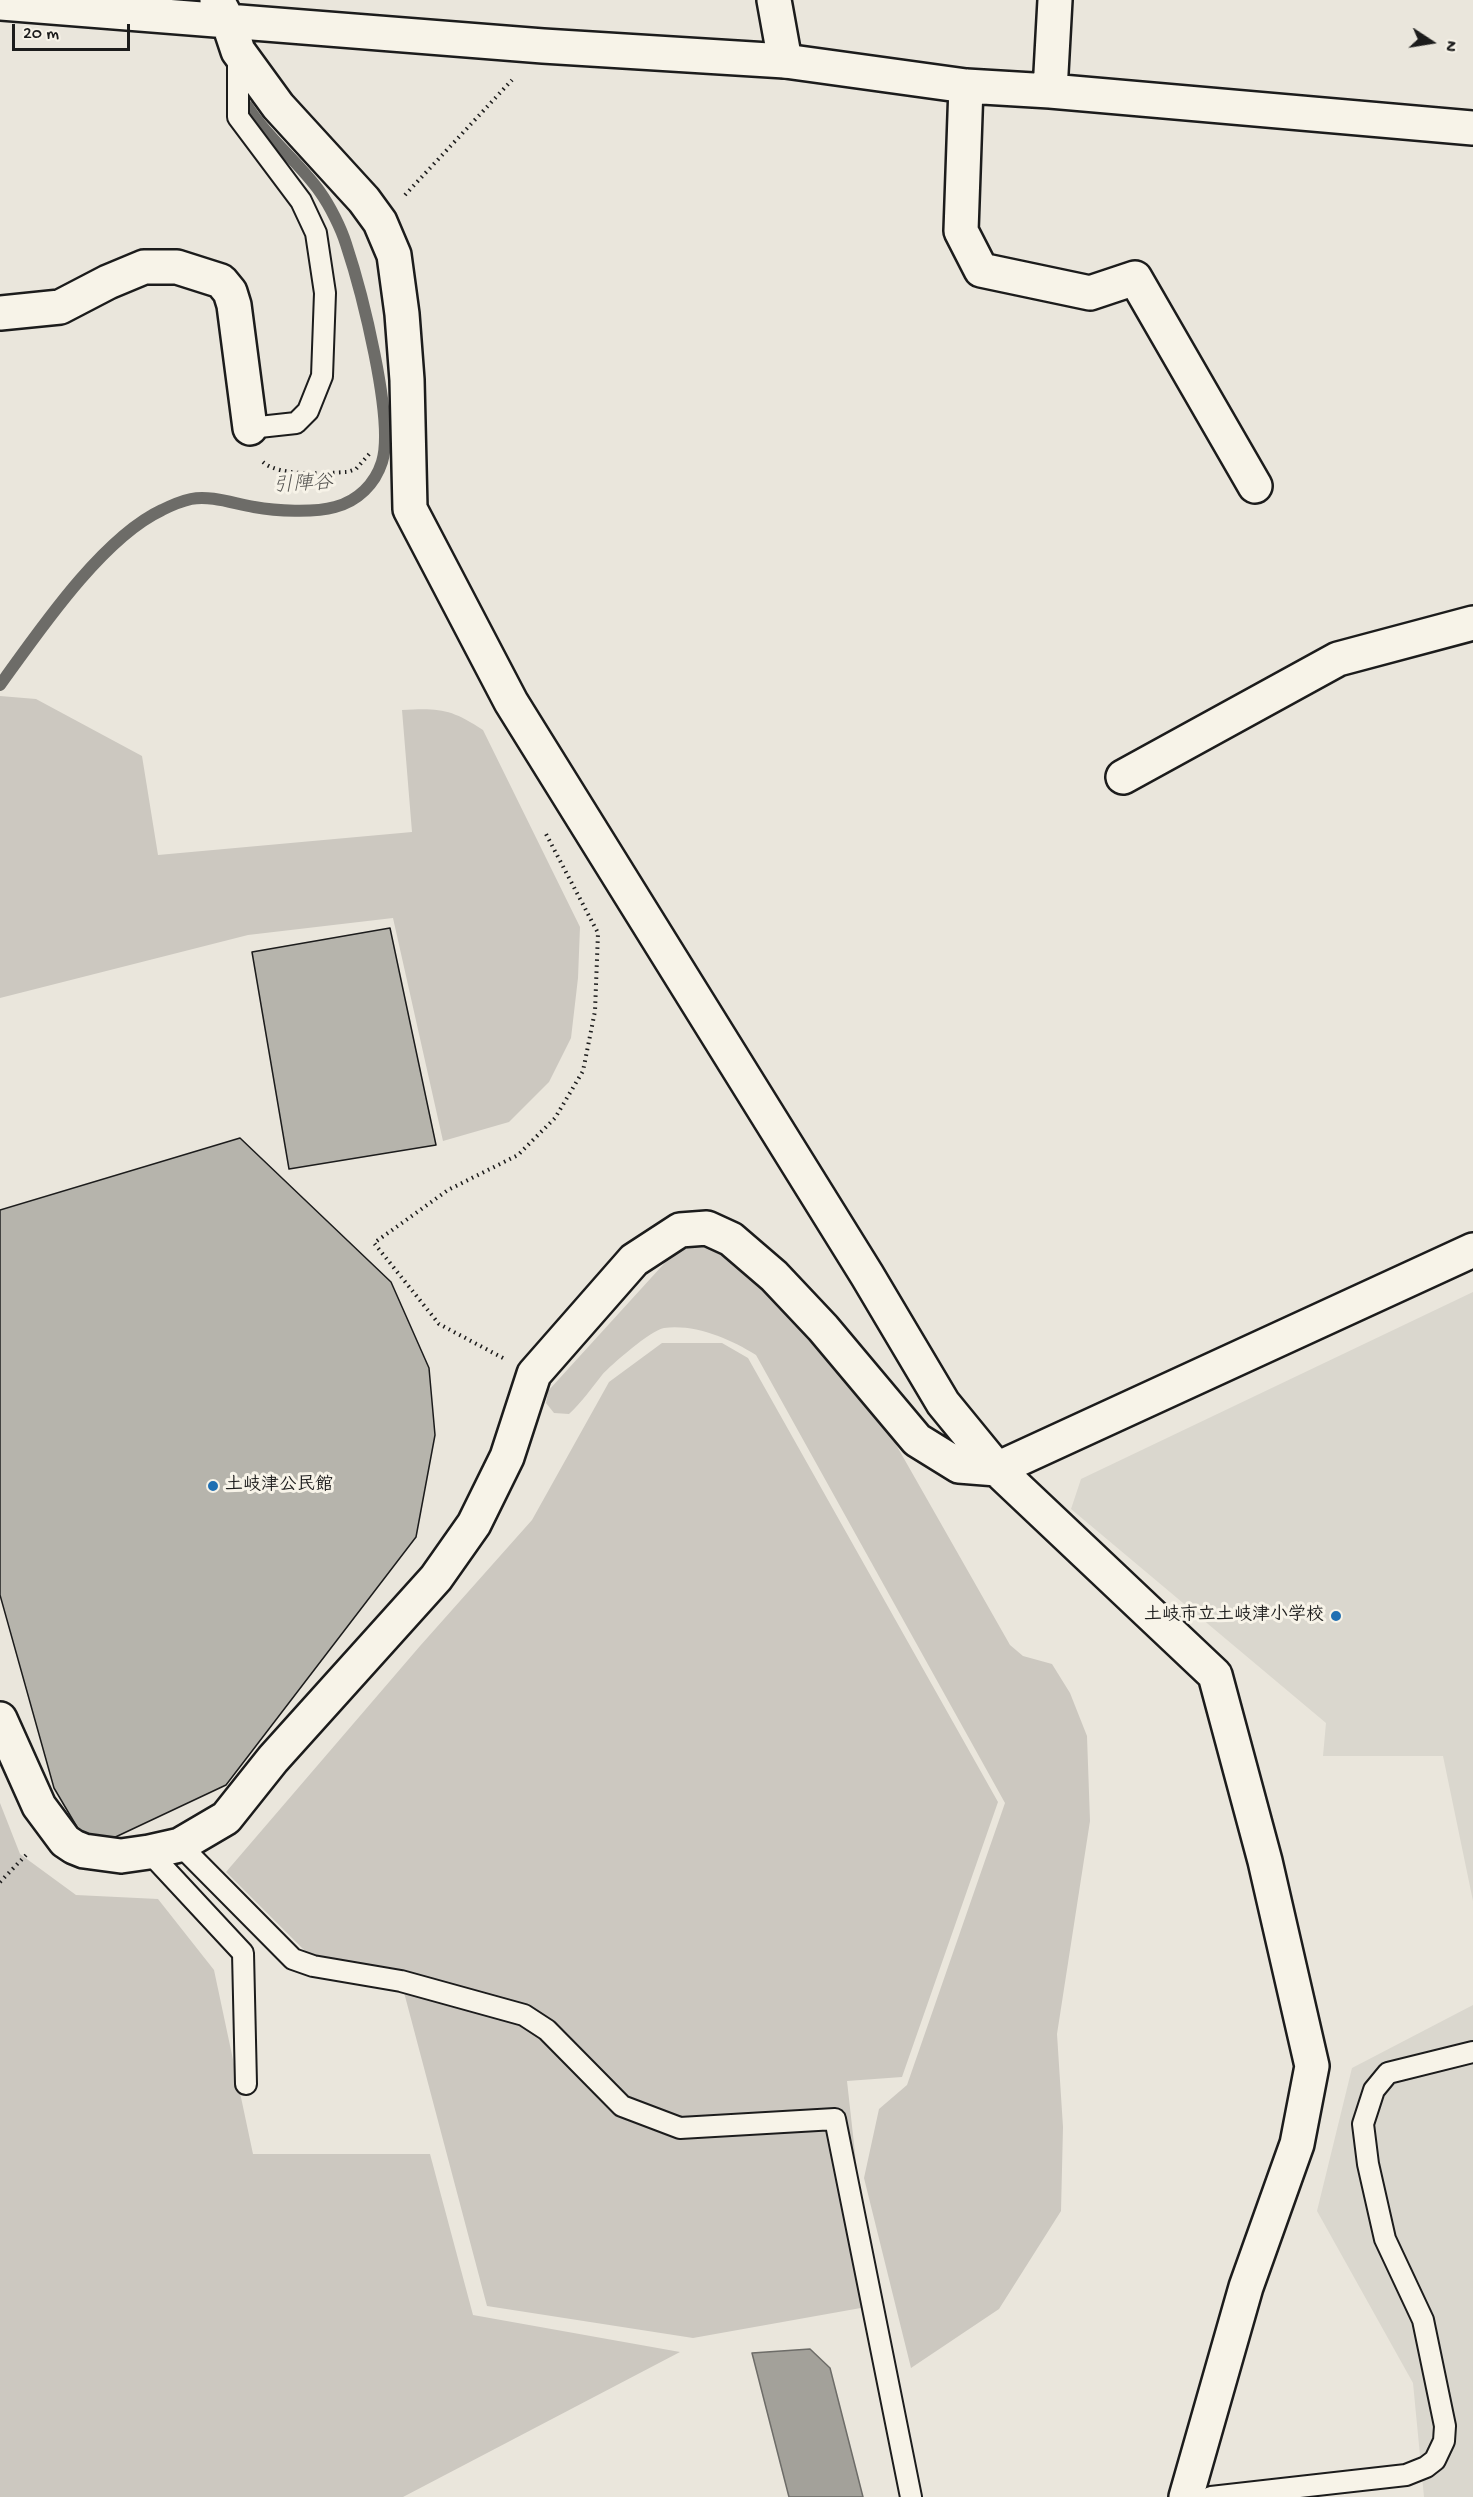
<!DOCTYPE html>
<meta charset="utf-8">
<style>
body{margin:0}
#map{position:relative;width:1473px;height:2497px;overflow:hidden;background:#eae6dc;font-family:"Gochi Hand",sans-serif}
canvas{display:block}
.north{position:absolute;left:1401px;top:12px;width:60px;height:60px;-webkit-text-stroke:4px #f7f3e8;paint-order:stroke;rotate:102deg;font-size:16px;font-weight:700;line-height:24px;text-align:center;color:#1c1c1c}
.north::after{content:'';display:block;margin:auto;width:21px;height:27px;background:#1c1c1c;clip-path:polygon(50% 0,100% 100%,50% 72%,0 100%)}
.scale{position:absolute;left:12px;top:24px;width:118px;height:27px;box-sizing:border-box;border:3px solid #1c1c1c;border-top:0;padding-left:8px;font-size:18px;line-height:21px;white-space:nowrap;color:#1c1c1c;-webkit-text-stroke:4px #f7f3e8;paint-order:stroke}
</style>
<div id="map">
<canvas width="1473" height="2497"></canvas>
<div class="north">N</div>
<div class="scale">20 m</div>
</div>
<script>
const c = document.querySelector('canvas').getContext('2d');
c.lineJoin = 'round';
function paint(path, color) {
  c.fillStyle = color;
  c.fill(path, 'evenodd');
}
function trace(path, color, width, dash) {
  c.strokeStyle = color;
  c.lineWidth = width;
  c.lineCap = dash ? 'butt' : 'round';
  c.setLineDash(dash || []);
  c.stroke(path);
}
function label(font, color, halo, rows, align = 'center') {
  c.font = font + ' "Gochi Hand","Klee One",sans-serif';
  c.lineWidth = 6;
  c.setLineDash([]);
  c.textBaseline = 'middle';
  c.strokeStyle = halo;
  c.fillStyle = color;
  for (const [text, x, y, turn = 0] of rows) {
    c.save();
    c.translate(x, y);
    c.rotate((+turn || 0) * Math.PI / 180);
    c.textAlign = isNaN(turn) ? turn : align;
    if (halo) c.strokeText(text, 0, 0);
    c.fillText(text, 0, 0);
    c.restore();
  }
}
paint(new Path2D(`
 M1473,1292V1901L1443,1756H1323L1326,1723L1071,1509L1081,1479Z
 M1473,2005V2497H1424L1413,2383L1317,2211L1352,2068Z`), '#dad7ce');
paint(new Path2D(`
 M0,696L36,699L142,756L158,855L412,832L402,710C440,708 451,709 483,730L580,927L578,978L571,1038L549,1082L509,1122L443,1141L393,918L248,935L0,998Z
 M704,1241L754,1271L882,1420L1010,1645L1023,1656L1052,1664L1070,1693L1087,1736L1090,1821L1057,2034L1063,2127L1061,2211L999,2309L911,2368L864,2178L879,2109L907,2085L1005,1803L756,1355C730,1339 696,1324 664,1328C651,1330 611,1365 602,1375C591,1389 582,1402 569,1414L554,1413L546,1403L548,1391L671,1256L685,1245Z
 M662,1343H722L748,1358L998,1802L902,2077L847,2081L872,2306L693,2338L487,2306L401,1981L307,1953L226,1872L420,1646L532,1520L609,1382Z
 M0,1803L20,1854L76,1895L158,1899L214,1970L253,2154H430L473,2315L680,2352L403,2497H0Z`), '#ccc8c0');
const water = new Path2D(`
 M810,2349L830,2368L863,2497H789L752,2353Z`);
paint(water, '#a3a19a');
trace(water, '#6d6c68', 1.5);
trace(new Path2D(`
 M0,685C39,631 102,538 162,510C170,506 182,501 191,499C211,495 235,504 254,507C276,511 314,513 335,507C358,501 375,484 382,462C395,420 361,289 346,244C341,228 330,206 320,192C298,161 267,138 247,106`), '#6d6c68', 12);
const building = new Path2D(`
 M390,928L436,1145L289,1169L252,952Z
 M240,1138L391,1282L429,1368L435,1435L416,1537L226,1785L90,1849L54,1788L0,1595V1210Z`);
paint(building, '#b6b4ac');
trace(building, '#1c1c1c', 1.5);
const service = new Path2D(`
 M238,54V117L301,201L316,233L325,293L322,376L308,411L296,423L250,428
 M180,1845L293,1959L313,1966L401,1981L524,2015L547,2030L622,2106L680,2128L835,2119L911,2497
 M149,1852L243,1953L246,2084
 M1211,2497L1406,2475L1426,2467L1435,2460L1444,2441L1445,2426L1423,2320L1385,2239L1368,2164L1363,2124L1374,2090L1388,2073L1473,2052`);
const minor = new Path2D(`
 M217,0L228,21L238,51L278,106L364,200L380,222L394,255L402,314L407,380L410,509L511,702L867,1275L943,1403L997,1469L1215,1675L1265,1861L1312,2066L1297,2144L1246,2287L1186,2497
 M0,3L543,46L785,61L966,86L1050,91L1473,128
 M966,86L961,231L981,270L1090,293L1135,278L1255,486
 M1050,91L1055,0
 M0,313L60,307L108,282L144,267H177L221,281L230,292L234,305L250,428
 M1123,777L1338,659L1473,623
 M0,1719L39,1806L65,1841L74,1847L84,1851L121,1856L149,1852L180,1845L226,1818L273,1759L436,1578L474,1524L507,1457L534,1374L634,1260L680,1230L707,1228L731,1239L774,1276L823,1328L917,1440L959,1466L997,1469`);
const tertiary = new Path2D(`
 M774,0L785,61
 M997,1469L1473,1250`);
trace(service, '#1c1c1c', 24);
trace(minor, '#1c1c1c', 38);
trace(tertiary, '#1c1c1c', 38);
trace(new Path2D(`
 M405,195L512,80
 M263,462C280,477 324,473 347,472L356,469L371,452
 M503,1358L439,1324L374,1243L448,1190L518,1155L555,1118L583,1071L595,1011L598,933L546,834
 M0,1882L28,1853`), '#1c1c1c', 4, [1.5, 4.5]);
trace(service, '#f7f3e8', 20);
trace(minor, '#f7f3e8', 33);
trace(tertiary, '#f7f3e8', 33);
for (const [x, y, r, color] of [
 [213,1486,6,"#1f6fb2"],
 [1336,1616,6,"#1f6fb2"]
]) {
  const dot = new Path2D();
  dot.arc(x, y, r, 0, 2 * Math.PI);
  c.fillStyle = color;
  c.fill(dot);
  trace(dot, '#f7f3e8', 2);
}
label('bold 18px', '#1c1c1c', '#f7f3e8', [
 ["土岐津公民館",225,1486],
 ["土岐市立土岐津小学校",1324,1616,"right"]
], 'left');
label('italic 20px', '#52514e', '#f7f3e8', [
 ["引陣谷",303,486,-3]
]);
</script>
